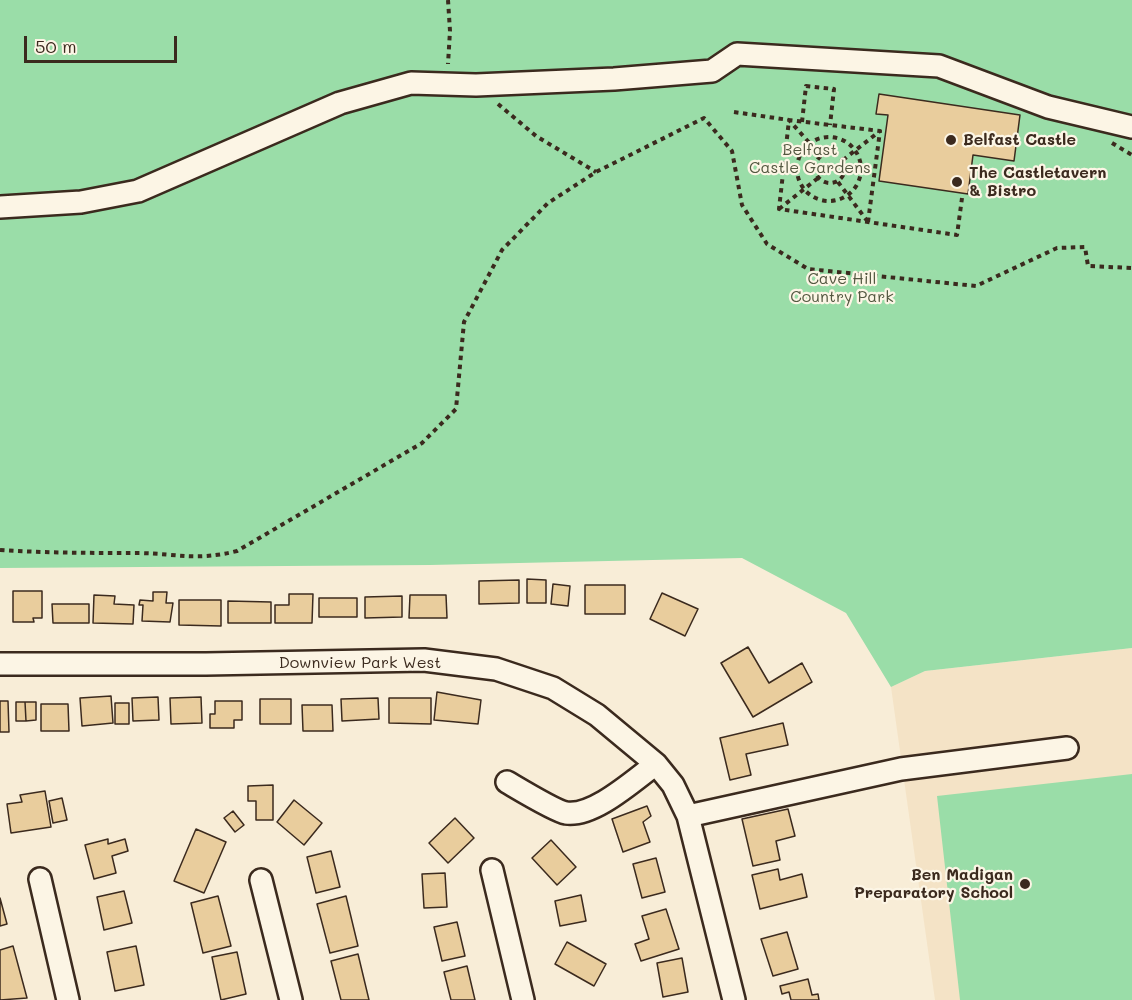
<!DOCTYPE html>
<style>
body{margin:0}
#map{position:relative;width:1132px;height:1000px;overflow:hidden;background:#f8edd7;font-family:Mali,sans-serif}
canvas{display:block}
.scale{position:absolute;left:24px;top:36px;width:153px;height:27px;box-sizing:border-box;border:3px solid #3b2a1e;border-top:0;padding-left:8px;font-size:18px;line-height:21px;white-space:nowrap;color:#3b2a1e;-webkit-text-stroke:4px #fcf5e5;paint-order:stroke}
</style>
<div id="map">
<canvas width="1132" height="1000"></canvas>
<div class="scale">50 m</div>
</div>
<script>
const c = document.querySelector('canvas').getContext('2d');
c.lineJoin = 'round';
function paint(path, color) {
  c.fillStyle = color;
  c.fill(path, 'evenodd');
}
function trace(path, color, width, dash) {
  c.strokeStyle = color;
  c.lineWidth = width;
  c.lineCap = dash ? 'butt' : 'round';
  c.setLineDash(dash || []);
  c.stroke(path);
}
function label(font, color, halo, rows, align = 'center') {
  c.font = font + ' Mali,sans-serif';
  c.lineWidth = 4.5;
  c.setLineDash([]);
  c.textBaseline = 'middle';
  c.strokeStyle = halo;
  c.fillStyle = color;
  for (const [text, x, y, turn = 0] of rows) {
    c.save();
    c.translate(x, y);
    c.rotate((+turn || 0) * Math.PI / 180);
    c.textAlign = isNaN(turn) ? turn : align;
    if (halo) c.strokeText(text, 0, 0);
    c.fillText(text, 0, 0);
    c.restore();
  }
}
paint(new Path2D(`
 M1132,648V1000H935L891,687L925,671Z`), '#f4e3c6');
paint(new Path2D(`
 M0,0H1132V648L925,671L891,687L846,613L742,558L430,565L0,568Z
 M1132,774V1000H960L937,796Z`), '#9adda8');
const building = new Path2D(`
 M879,94L1020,115L1014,161L973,155L968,194L879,181L888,115L876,114Z
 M527,579L546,580V603H527Z
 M519,580V603L479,604V581Z
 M553,584L570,586L568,606L551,604Z
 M585,585H625V614H585Z
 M13,591H42V618H33L34,622H13Z
 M153,592H167L166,603H173L170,622L142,621L143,605H139L140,600L153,601Z
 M662,593L698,609L685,636L650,619Z
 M289,594H313L312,623H275V605H289Z
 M94,595L115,596L114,604L134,605L133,624L93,623Z
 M410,595H446L447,618H409Z
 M402,596V617L365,618V597Z
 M319,598H357V617H319Z
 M179,600H221V626L179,625Z
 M228,601L271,602V623H228Z
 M52,604H89V623H53Z
 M748,647L769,683L802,663L812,682L753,717L721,663Z
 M437,692L481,700L478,724L434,720Z
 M111,696L113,723L82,726L80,698Z
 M158,697L159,720L133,721L132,698Z
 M201,697L202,723L171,724L170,698Z
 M378,698L379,719L342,721L341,699Z
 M389,698H431V724L389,723Z
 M260,699H291V724H260Z
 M0,701H8L9,732H0Z
 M215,701H242V720H234V728H210V714H215Z
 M16,702H25L26,721H16Z
 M25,702H36V720L26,721Z
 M115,703H129V724H115Z
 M41,704H68L69,731H41Z
 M302,705H332L333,731H303Z
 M783,723L788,745L746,754L751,775L730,780L720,738Z
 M273,785V820H256V801H248V786Z
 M45,791L51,827L11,833L7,804L22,802L20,795Z
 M62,798L67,820L53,823L49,801Z
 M294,800L322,823L304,845L277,822Z
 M647,806L651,816L643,822L650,842L623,852L612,819Z
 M788,809L795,836L776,841L780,860L753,866L742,819Z
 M233,811L244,825L235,832L224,818Z
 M455,818L474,838L448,863L429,843Z
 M196,829L226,842L204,893L174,881Z
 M108,839V844L125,839L128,851L112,856L116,873L94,879L85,845Z
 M551,840L576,867L557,885L532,858Z
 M331,851L340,887L316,893L307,857Z
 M656,858L665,892L642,898L633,864Z
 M778,869L780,880L802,874L807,897L760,909L752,875Z
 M445,873L447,907L424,908L422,874Z
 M124,891L132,923L104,930L97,897Z
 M581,895L586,921L560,926L555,901Z
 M218,896L231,946L203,953L191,903Z
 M346,896L358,946L330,953L317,904Z
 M0,898L7,924L0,926Z
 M666,909L679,949L641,961L635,944L649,939L642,916Z
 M457,922L465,956L442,961L434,927Z
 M787,932L798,969L773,976L761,939Z
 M567,942L606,964L594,986L555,964Z
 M13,946L27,998L0,1000V950Z
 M136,946L144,985L115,991L107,952Z
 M237,952L246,994L221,1000L212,957Z
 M358,954L369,1000H341L331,961Z
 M682,958L688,992L663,997L657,963Z
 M467,966L475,1000H451L444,972Z
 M808,979L812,995L818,994L819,1000H791L789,992L782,994L780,986Z`);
paint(building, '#e9cd9d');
trace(building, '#3b2a1e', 1.5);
const minor = new Path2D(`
 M0,207L81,202L138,191L340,103L411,83L476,85L614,79L712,71L737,54L939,66L1048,107L1132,127
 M0,664H206L424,660L496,669L553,688L597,715L656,764L673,785L688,816L734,1000
 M507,782C519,789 555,811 566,813C594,817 634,780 656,764
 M688,816L901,769L1067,748
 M492,870L523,1000
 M40,879L68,1000
 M261,880L291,1000`);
trace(minor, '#3b2a1e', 26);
trace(new Path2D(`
 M448,0L450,31L448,64
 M498,104L536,136L596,172
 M734,112L789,120L821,156
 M802,122L806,86L834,89L830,125
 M797 169a32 32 0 1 1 64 0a32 32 0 1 1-64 0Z
 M1112,143L1132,155
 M815 168a15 15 0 1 1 30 0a15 15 0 1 1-30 0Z
 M843,160L880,131
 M838,182L868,222
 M779,209L818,178
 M868,222L880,131L789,120L779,209L957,235L962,198
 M0,550C47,553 93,553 140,553C180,554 196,561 237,551L422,443L456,409L464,322L502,250L548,203L596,172L704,118L732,151L742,205L767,244L808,269L976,286L1057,248L1085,247L1088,266L1132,268`), '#3b2a1e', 4, [4.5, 4.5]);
trace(minor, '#fcf5e5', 21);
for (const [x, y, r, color] of [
 [951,140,6,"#3b2a1e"],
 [957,182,6,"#3b2a1e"],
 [1025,884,6,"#3b2a1e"]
]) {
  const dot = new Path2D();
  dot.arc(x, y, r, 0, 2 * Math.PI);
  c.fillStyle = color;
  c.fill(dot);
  trace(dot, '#fcf5e5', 2);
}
label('bold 16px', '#3b2a1e', '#fcf5e5', [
 ["Belfast Castle",963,140],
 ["The Castletavern",969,173],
 ["& Bistro",969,191],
 ["Ben Madigan",1013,875,"right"],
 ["Preparatory School",1013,893,"right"]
], 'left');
label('16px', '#535740', '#fcf5e5', [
 ["Belfast",810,150],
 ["Castle Gardens",810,168],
 ["Cave Hill",842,279],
 ["Country Park",842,297]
]);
label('16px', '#3b2a1e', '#fcf5e5', [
 ["Downview Park West",360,663]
]);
</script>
